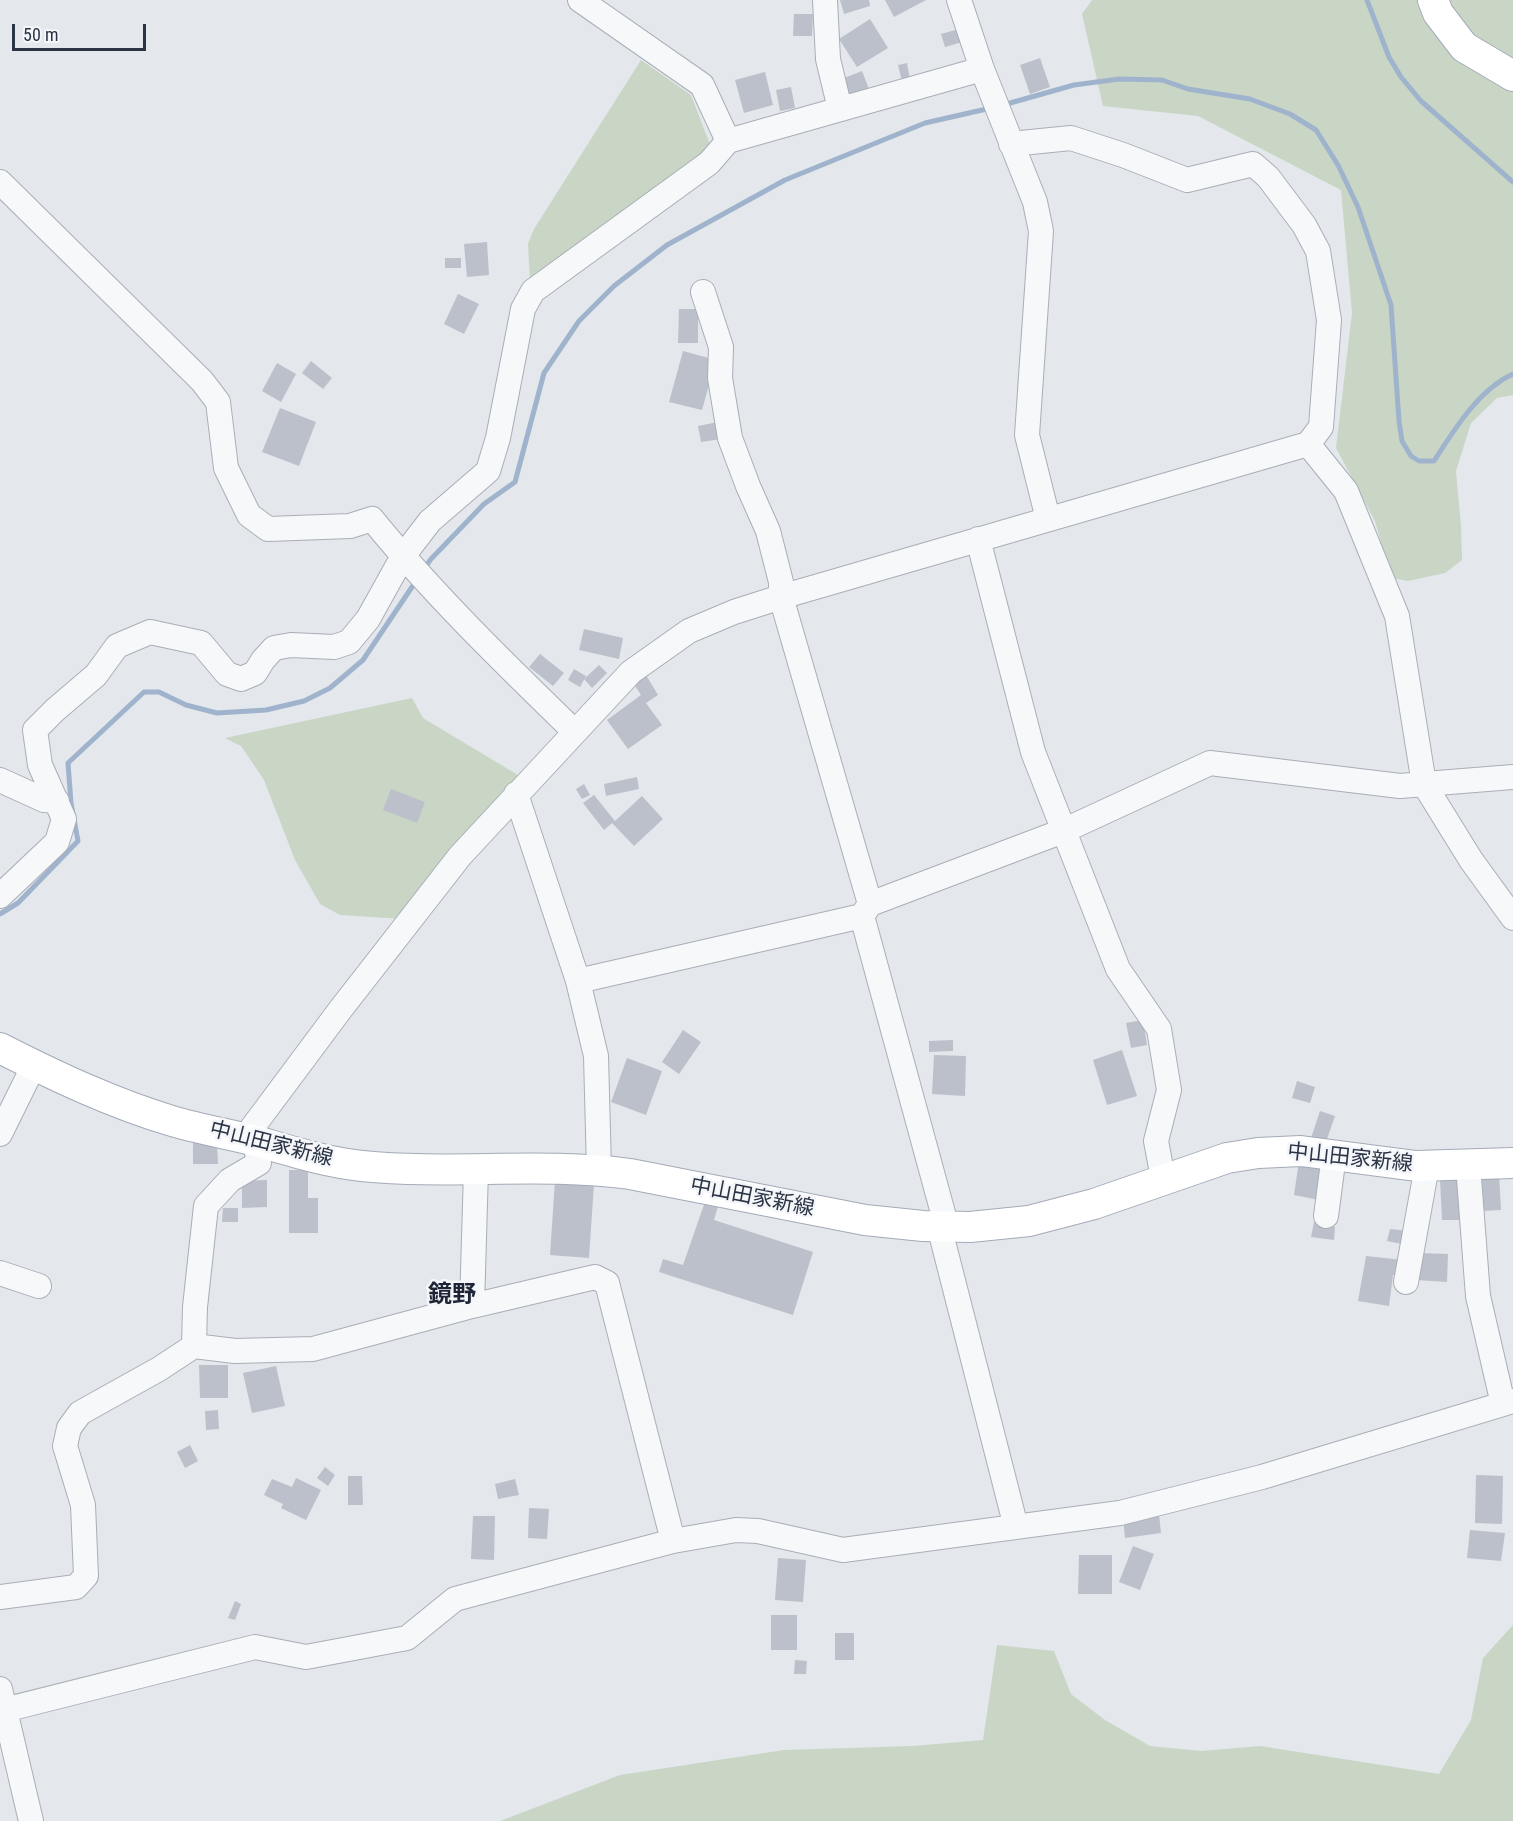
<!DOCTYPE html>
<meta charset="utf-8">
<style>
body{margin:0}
#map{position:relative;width:1513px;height:1821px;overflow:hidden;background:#e4e7ec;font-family:"Roboto Condensed",sans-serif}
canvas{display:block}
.scale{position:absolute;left:12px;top:24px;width:134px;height:27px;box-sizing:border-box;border:3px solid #2b3445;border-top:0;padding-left:8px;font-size:18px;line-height:21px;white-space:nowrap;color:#2b3445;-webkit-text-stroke:4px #f4f6f9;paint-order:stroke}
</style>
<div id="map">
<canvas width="1513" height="1821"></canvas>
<div class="scale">50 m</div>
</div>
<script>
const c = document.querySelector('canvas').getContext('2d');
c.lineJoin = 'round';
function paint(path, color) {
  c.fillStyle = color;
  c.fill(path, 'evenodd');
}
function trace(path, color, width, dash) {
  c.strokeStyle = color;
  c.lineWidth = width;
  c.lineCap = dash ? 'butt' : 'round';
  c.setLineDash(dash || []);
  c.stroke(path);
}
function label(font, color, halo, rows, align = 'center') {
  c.font = font + ' "Roboto Condensed","Noto Sans JP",sans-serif';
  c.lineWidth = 5;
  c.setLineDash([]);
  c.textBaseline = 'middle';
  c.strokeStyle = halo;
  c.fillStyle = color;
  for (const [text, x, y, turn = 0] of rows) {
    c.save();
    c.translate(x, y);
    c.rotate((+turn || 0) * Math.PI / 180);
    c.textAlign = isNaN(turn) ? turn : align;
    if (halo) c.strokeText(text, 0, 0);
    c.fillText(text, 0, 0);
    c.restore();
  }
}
paint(new Path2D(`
 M1092,0H1513V395L1497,398L1471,423L1456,471L1461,526L1462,560L1445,573L1408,581L1391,578L1375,521L1336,448L1352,313L1341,190L1198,116L1103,106L1082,14Z
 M641,60L691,95L711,147L530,282L528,244L534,229Z
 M412,698L423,718L518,775L404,919L340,915L320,904L295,860L264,780L241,746L225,738Z
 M1513,1625V1821H500L620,1775L784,1750L913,1746L983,1740L997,1645L1054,1651L1071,1694L1105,1720L1150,1746L1201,1751L1260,1746L1439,1774L1471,1720L1483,1658Z`), '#c9d6c5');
trace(new Path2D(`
 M1367,0L1389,57L1401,77L1421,101L1513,182
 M1003,105L1074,85L1119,79L1162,80L1188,89L1250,99L1290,114L1316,130L1338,165L1358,207L1391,305L1399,421L1402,441L1411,456L1419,461H1434C1454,430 1479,389 1513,374
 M423,570L431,559L484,504L515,482L544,373L579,321L614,286L667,245L785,180L925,123L991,108
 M0,914L18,903L78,841L71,803L68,763L144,692H159L186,705L217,713L266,710L304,701L330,688L363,660L416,581`), '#9fb4cc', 5);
paint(new Path2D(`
 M840,0H869L870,6L844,14Z
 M885,0H926L894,17Z
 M794,14H813L812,36H793Z
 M870,19L888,48L857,67L839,39Z
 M959,29L962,42L945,47L941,34Z
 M1040,58L1050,87L1030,94L1020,65Z
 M907,63L910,80L902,81L898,65Z
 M862,71L869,89L846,98L839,80Z
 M765,72L773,105L744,113L735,80Z
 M791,87L795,108L780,111L776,90Z
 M487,242L489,275L467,277L464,244Z
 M445,258H461V268H445Z
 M458,294L479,304L464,334L444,324Z
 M679,309H698V343H678Z
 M683,351L716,360L702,410L669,402Z
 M311,361L332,378L323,389L302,373Z
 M277,363L296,374L281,402L262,391Z
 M280,408L316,422L299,466L262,452Z
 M718,422L721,439L701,442L698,426Z
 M584,629L623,638L619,659L579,650Z
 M540,654L564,673L553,686L529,667Z
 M599,665L607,673L592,688L584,679Z
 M574,669L586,676L580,687L568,680Z
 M646,675L658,695L646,703L662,725L628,749L607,720L641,695L633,683Z
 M637,777L639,789L606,796L604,784Z
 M584,784L590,795L582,799L576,789Z
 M391,789L425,802L417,823L383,810Z
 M594,795L615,821L642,796L663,819L634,846L612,823L604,830L583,803Z
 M1143,1020L1147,1045L1131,1048L1126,1023Z
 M683,1030L701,1042L679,1074L662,1062Z
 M953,1040V1051L929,1052V1041Z
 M1122,1050L1137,1096L1107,1105L1093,1060Z
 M934,1055L966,1056L965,1096L932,1094Z
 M627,1058L662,1071L646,1115L611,1102Z
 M1297,1081L1315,1087L1310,1103L1292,1098Z
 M1320,1111L1335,1116L1326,1142L1311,1138Z
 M193,1143H217L218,1164H193Z
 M1299,1161L1329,1166L1324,1201L1294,1195Z
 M289,1170H308V1198H318V1233H289Z
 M1482,1174H1499L1501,1210L1483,1211Z
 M1440,1179H1459L1461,1220H1442Z
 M267,1180V1207L242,1208V1181Z
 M555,1181L594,1184L589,1258L550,1255Z
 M706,1199L719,1203L714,1220L813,1252L793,1315L659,1272L663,1259L683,1265Z
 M223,1208H238V1222H222Z
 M1314,1222L1335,1227L1334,1240L1311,1237Z
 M1390,1229L1409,1231L1406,1245L1387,1241Z
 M1419,1253L1448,1254L1447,1282L1416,1280Z
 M1366,1256L1403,1260L1400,1276L1393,1275L1389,1306L1358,1301Z
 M199,1365H228V1398H200Z
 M276,1366L285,1406L252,1413L243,1373Z
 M218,1410L219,1429L206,1430L205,1411Z
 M190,1445L198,1461L185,1468L177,1452Z
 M325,1467L335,1475L328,1486L317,1478Z
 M1476,1475L1503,1476L1502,1524L1475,1523Z
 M348,1476H362L363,1505H348Z
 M296,1478L321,1490L306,1520L281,1508L283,1504L264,1495L272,1479L292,1487Z
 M515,1479L519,1495L498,1499L495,1484Z
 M529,1508L549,1509L547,1539L528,1538Z
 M1159,1514L1161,1533L1125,1538L1123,1518Z
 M473,1516H495L494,1560L471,1559Z
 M1470,1530L1505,1533L1501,1561L1467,1558Z
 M1133,1546L1154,1554L1140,1590L1119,1582Z
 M1079,1555H1112V1594H1078Z
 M778,1558L806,1560L803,1602L775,1600Z
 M235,1601L241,1604L235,1620L228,1618Z
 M771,1615H797V1650H771Z
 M835,1633H854V1660H835Z
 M795,1660L807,1661L806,1674H794Z`), '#bbc0ca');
const minor = new Path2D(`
 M580,0L702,85L728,141
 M825,0L828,59L840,109
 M959,0L982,69L1035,202L1041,231L1027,435L1048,519
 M0,182L202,381L218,402L226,468L249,515L268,529L350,526L372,519C434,595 504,663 574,731
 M703,292L721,347L720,378L730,438L748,486L768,531L781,582V597L870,904
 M1308,444L1346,491L1397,616L1424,784L1471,860L1513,918
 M978,539L1033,752L1118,969L1159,1029L1169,1090L1156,1141L1163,1178
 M0,780L44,800L57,801
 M516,794L578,981L596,1056L599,1170
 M0,896L57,842L64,819L40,765L35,730L55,710L96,675L117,646L150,632L201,643L227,674L241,679L255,673L263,660L274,648L291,645L334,647L349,642L368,619L403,556L430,521L488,471L498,438L523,309L533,291L709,163L728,141L982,69
 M862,916L943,1213L939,1226L1016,1527
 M578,981L862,916L870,904L1063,831L1210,763L1400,786L1513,777
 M0,1134L34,1065
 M1468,1165L1478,1296L1503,1404
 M1326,1216L1334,1155
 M0,1273L39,1286
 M1406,1282L1427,1166
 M472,1306L595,1277L607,1283L673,1541
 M194,1346L235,1351L313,1349L472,1306L476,1170
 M0,1597L76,1587L86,1576L83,1505L65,1446L69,1428L80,1413L159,1369L194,1346L195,1307L206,1206L230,1180L259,1163L252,1128L340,1010L460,856L631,672L689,631L734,612L781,597L1308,444L1321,427L1329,320L1318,251L1304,225L1268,177L1253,164L1187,180L1123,155L1071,138L1011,144
 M0,1689L31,1821
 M0,1711L255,1647L306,1657L407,1638L455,1599L673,1541L736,1530L758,1531L843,1550L1120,1513L1262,1477L1513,1401`);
const major = new Path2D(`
 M1433,0L1438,13L1464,47L1513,76
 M0,1048C55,1076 112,1103 172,1121C199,1129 228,1134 256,1141C291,1151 325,1162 362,1166C450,1175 541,1162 630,1174L865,1220L923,1226L970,1227L1029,1221L1094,1204L1227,1158L1258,1153L1301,1151L1416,1166L1513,1163`);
trace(minor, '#a9aeb7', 26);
trace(major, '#a3abb8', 32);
trace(minor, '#f7f8fa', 24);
trace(major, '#fff', 30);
label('21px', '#2b3445', '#f4f6f9', [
 ["中山田家新線",271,1145,14],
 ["中山田家新線",1350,1159,6],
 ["中山田家新線",752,1198,11]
]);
label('bold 24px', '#1d2536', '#f4f6f9', [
 ["鏡野",452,1296]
]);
</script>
